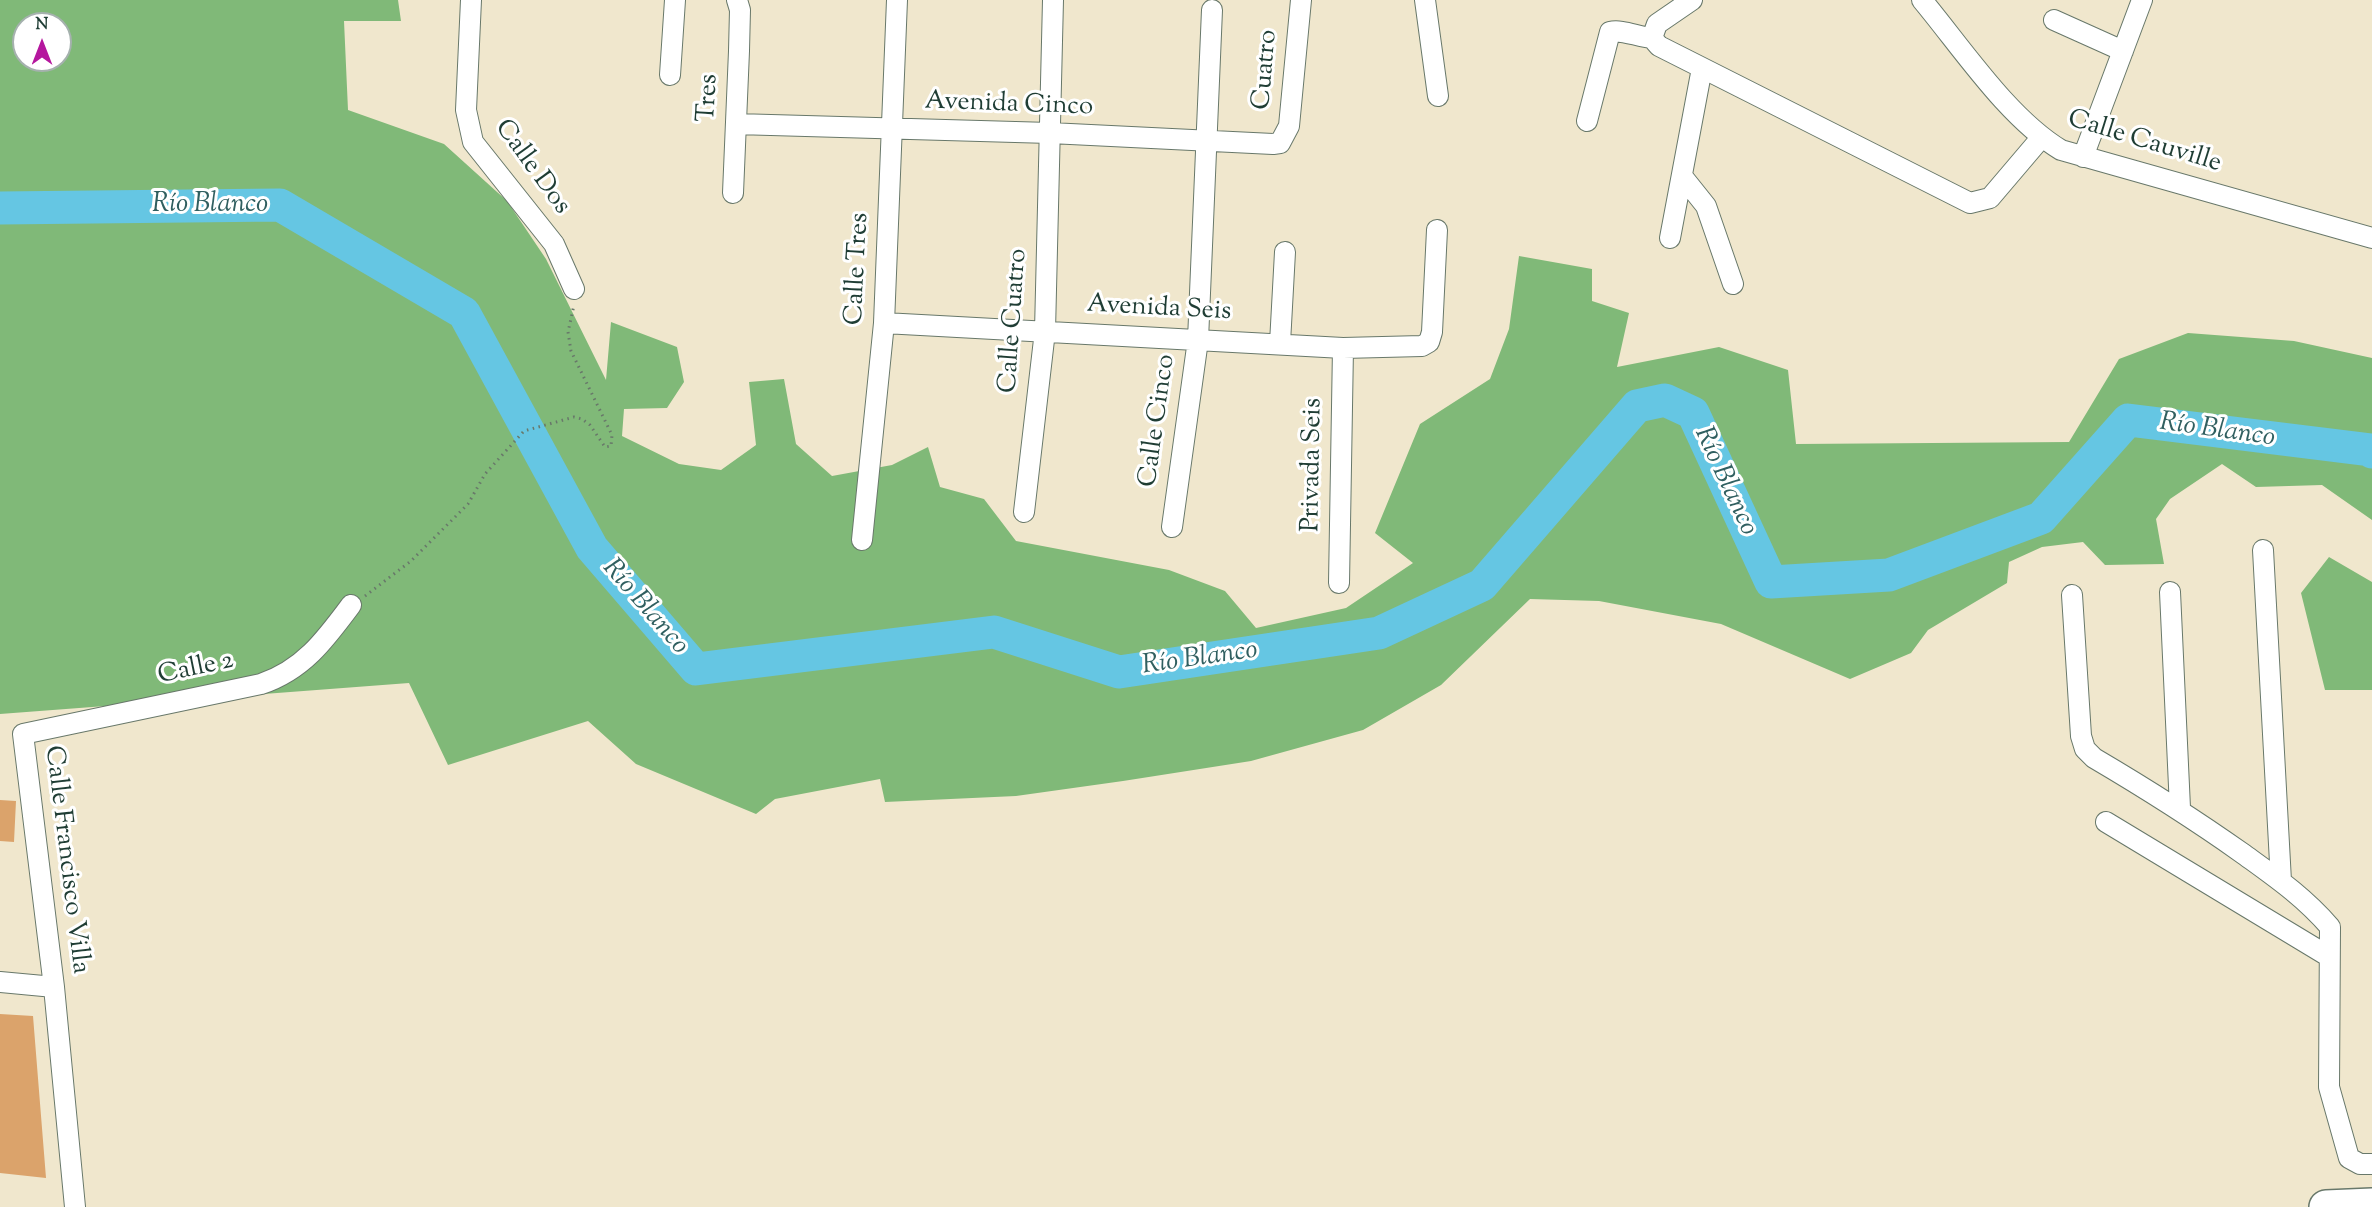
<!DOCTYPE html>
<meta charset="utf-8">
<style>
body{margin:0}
#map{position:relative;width:2372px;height:1207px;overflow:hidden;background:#f0e7cd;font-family:"Sorts Mill Goudy",serif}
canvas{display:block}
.north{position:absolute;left:12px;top:12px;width:60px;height:60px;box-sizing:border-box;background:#fff;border:2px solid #a5b1ae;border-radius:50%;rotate:0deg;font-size:16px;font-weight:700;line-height:24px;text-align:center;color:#1f3d34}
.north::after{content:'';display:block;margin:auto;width:21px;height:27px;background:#b5179e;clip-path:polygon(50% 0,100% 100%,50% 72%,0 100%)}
</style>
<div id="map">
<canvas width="2372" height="1207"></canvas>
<div class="north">N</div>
</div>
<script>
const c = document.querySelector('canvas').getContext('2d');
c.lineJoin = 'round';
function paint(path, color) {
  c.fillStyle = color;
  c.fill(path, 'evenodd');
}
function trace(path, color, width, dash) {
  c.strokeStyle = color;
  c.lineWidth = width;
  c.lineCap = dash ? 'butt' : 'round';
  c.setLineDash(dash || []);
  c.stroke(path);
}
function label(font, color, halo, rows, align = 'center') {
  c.font = font + ' "Sorts Mill Goudy",serif';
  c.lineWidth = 6;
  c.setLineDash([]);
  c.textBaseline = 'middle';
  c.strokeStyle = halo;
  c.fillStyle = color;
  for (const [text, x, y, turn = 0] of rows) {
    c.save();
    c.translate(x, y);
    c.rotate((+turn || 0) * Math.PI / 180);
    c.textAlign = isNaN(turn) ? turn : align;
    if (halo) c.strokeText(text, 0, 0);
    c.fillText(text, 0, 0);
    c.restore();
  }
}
paint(new Path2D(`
 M0,0H398L401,21H344L348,110L444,144L507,201L546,259L606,380L611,322L677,347L684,382L667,408L624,409L622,436L679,464L721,470L756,445L749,382L784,379L796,444L832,476L892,465L928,447L940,487L984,499L1016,541L1169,570L1225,591L1256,628L1346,608L1413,563L1375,533L1420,424L1490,379L1509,329L1519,256L1592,269V301L1629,313L1617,367L1719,347L1788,370L1796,444L2069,442L2119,359L2188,333L2294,341L2372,358V520L2322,485L2256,487L2222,464L2170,499L2156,519L2164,564L2105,565L2083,542L2042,547L2009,562L2007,583L1928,630L1911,653L1850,679L1721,624L1599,601L1530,599L1441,685L1363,730L1251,761L1123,781L1016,796L885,802L880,779L775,799L756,814L636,764L588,721L448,765L409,683L0,714ZM24,24H60V60H24Z
 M2329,557L2372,582V690H2325L2301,593Z`), '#80b978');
trace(new Path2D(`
 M0,208L280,205L464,313L592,548L696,669L994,632L1119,672L1379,633L1482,585L1637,406L1665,400L1693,413L1771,582L1889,575L2041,518L2128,420L2370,450L2372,452`), '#65c6e3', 33);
paint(new Path2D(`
 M0,800L16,801L14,842L0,841Z
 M0,1014L33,1016L46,1178L0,1173Z`), '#dba36b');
const street = new Path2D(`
 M471,0L466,110L473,142L554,244L574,289
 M1425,0L1438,96
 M1922,0C1962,48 2008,118 2061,150L2372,238
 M2054,20L2123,51
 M1652,38L1659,46L1970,203L1990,198L2041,138
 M1652,38L1657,24L1692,0
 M670,75L675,0
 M1587,121L1610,32C1622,29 1638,37 1652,38
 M736,124L1050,133L1273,144L1280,143L1289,126L1301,0
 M2083,157L2142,0
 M1682,176L1706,206L1733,284
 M733,193L739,51L740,10L737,0
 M1670,238L1702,68
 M884,323L1343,348L1422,346L1429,342L1432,332L1437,230
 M1280,343L1285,252
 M1024,512L1045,331L1053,0
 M1172,527L1198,340L1212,10
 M862,540L884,323L897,0
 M2263,550L2281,881
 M1339,583L1343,348
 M2170,592L2180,808
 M2072,595L2081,736L2085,749L2094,758C2145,788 2194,819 2242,853C2275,877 2303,896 2330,927L2329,1087L2349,1158L2360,1164H2372
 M2106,822L2328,956
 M0,982L54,987
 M75,1207L54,987L23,734L261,684C303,670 325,640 351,605`);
const highway = new Path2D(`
 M2326,1207L2372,1205`);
trace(street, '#68786a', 22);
trace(highway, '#68786a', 36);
trace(new Path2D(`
 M365,596L411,561L468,504L485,474L524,431L574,417L582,419L590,425L605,447L611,446L612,435L571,351L568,332L574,305`), '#68786a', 3, [1.5, 4.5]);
trace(street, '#fff', 20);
trace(highway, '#fff', 33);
label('26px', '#1f3d34', '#fff', [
 ["Cuatro",1267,70,-85],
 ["Tres",710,98,-87],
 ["Avenida Cinco",1009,106,2],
 ["Calle Cauville",2144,143,17],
 ["Calle Dos",531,168,54],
 ["Calle Tres",859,269,-87],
 ["Avenida Seis",1159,310,3],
 ["Calle Cuatro",1015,321,-86],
 ["Calle Cinco",1159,421,-82],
 ["Privada Seis",1314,465,-89],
 ["Calle 2",196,670,-12],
 ["Calle Francisco Villa",65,860,83]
]);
label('italic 27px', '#305f60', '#fff', [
 ["Río Blanco",210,206],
 ["Río Blanco",2217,432,8],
 ["Río Blanco",1724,482,65],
 ["Río Blanco",644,608,49],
 ["Río Blanco",1200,660,-8]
]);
</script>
